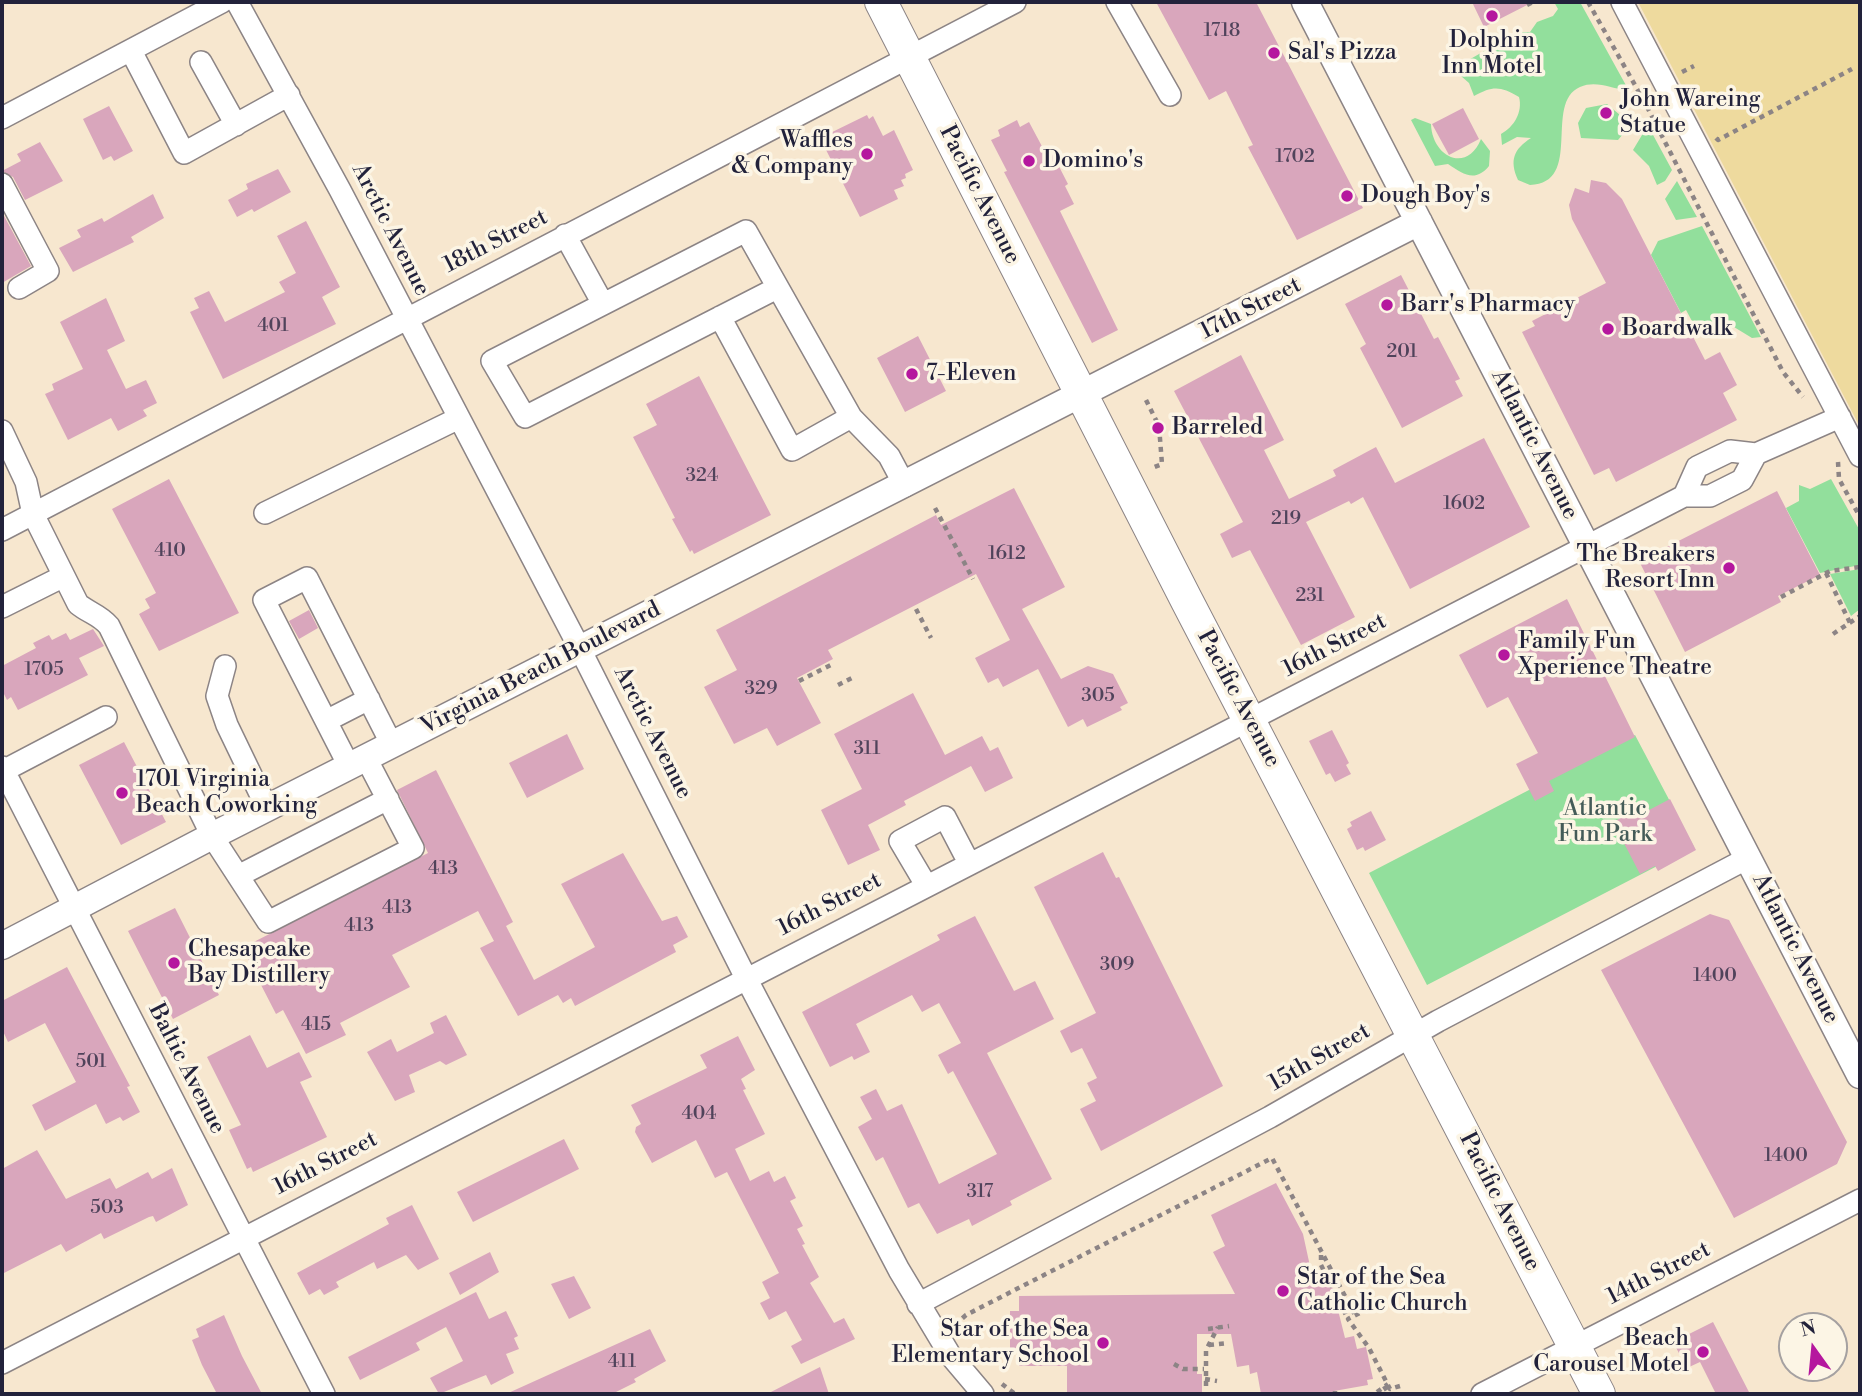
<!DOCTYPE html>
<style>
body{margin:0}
#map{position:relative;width:1862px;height:1396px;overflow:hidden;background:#f7e7cf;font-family:"Libre Bodoni",serif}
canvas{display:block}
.frame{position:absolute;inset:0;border:4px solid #22223b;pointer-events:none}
.north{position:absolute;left:1778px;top:1312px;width:70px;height:70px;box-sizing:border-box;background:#fcf5e5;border:2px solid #a5a1a1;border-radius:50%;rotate:345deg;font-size:19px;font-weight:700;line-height:28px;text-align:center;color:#22223b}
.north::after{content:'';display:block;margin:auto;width:24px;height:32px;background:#b5179e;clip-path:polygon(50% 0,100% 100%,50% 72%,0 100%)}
</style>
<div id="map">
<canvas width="1862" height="1396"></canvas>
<div class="frame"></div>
<div class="north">N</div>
</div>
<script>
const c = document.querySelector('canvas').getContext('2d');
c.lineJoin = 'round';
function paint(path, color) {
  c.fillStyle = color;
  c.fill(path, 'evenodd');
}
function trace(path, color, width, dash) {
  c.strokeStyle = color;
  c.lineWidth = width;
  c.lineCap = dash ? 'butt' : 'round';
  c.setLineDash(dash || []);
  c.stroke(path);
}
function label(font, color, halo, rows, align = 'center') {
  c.font = font + ' "Libre Bodoni",serif';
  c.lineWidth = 7;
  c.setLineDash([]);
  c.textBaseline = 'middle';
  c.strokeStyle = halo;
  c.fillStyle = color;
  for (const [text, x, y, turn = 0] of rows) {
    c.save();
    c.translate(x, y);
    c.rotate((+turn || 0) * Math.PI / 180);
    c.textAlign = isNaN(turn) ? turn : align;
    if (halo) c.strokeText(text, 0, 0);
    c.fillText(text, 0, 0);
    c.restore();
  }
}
paint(new Path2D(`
 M1554,2H1580L1628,89C1616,92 1599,79 1580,87C1543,103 1584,183 1530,185L1518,180C1509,160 1514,149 1531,138L1517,137L1502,145L1501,134C1514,127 1523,112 1519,97C1500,86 1493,86 1474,96L1469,83L1453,69L1486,50L1494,52L1501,44L1509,43L1521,32H1530L1537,22L1553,16L1558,9Z
 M1607,104L1620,115L1623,134L1618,140L1581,138L1578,123L1586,108Z
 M1415,118L1431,124C1432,157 1467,174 1481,139L1490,151L1489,166C1475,183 1463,174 1448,164L1435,166L1411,120Z
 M1642,122H1646L1672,170L1665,181L1657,185L1649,166L1633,150L1642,135Z
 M1677,181L1697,217L1676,220L1665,199Z
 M1702,226L1761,337L1752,338L1734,327L1721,323L1702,326L1693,323L1686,310L1681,313L1651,255L1658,241Z
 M1831,479L1860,531V565L1820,573L1786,508L1799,501V485L1810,489Z
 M1860,569V609L1851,616L1830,574Z
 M1635,735L1694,847L1427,985L1369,873Z`), '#92df9c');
paint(new Path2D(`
 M1638,2H1860V427Z`), '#eeda9e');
paint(new Path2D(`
 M1156,2H1256L1363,208L1297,240L1248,147L1253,145L1226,91L1209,100Z
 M1472,2H1533L1484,27Z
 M109,106L133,151L114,161L111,156L103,160L83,119Z
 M1463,108L1479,139L1449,155L1432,124Z
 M867,115L869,119L873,116L883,136L894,130L913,170L905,174L906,178L901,180L904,186L894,190L898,199L860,217L820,138Z
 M1017,120L1020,127L1029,122L1045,152L1050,149L1068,184L1065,186L1074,204L1060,211L1118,330L1092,343L1004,172L1007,171L991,140L1000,136L998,130Z
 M40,142L63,181L25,200L13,177L2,171L21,161L17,154Z
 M278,169L291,192L254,212L252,209L237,217L228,200L248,189L246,184Z
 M1591,180L1606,183L1622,199L1705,360L1720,352L1737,385L1723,393L1737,420L1616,482L1609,468L1594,475L1522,332L1535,326L1532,321L1606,283L1572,219L1569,205L1575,188L1589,193Z
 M153,194L164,218L131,237L134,242L73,272L59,248L81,237L77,230L102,218L104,222Z
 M2,212L31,266L2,283Z
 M306,221L340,287L322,297L336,324L223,379L190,312L199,308L194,298L209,291L225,322L285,292L279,282L296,273L277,236Z
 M1401,275L1434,339L1438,337L1460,379L1455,381L1463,396L1402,428L1360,348L1366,344L1345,304Z
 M106,298L125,341L107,350L126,389L146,380L157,403L143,410L147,416L118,431L111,418L68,440L45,394L54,390L52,384L83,369L60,322Z
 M918,336L946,391L905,412L877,358Z
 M1241,355L1284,440L1264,450L1289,499L1336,476L1333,470L1376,447L1395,483L1484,438L1530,527L1410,589L1363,497L1351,504L1349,501L1306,522L1355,617L1301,645L1250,550L1232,558L1220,534L1243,522L1174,391Z
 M699,376L771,515L694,554L692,550L690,552L672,519L675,518L633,437L657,425L646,404Z
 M169,479L239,613L159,651L139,614L150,608L145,599L156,593L112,509Z
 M1014,488L1065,587L1022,609L1061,679L1088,666L1113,674L1128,703L1120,707L1122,710L1087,727L1083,719L1068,727L1038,669L1003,687L998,678L988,683L975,658L1010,640L976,574L828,650L833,659L797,678L821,723L777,746L767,728L734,744L704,687L737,670L716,630L936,515L941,525Z
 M1777,491L1820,575L1778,596L1781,602L1685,652L1639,561Z
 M1567,599L1635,737L1549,781L1554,791L1535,801L1516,764L1538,753L1508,697L1487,708L1459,655Z
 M309,610L318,628L299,639L289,621Z
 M93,629L104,646L79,658L88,675L18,710L11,697L7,700L2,690V666L36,648L33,643L49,635L52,640L66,633L70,640Z
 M913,693L945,755L982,736L990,751L998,747L1013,778L985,792L971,766L904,801L906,805L868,825L880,850L848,865L821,810L862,789L834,734Z
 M1332,730L1349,763L1346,765L1351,774L1335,782L1330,773L1326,775L1309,741Z
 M567,734L584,769L527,798L509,763Z
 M124,742L166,822L121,845L79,765Z
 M436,770L513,922L506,926L534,980L595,947L561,884L623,853L662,921L677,916L688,937L673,945L676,952L575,1006L571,998L563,1003L558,995L518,1016L480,948L494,941L478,911L392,955L410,987L340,1023L346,1035L306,1054L283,1010L276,1014L242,948L428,853L397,790Z
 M1670,799L1696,850L1658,871L1655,866L1640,874L1613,822L1628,814L1626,809L1644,800L1649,810Z
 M1371,811L1386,840L1365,851L1363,847L1357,850L1347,829L1352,826L1350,822Z
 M1103,852L1116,878L1119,877L1223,1086L1101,1151L1080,1109L1096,1101L1087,1083L1097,1078L1082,1048L1071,1053L1060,1031L1096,1013L1034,887Z
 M175,908L219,995L173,1019L128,931Z
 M1710,914L1729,920L1847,1142L1837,1164L1734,1218L1601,970Z
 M975,916L1014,991L1035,981L1054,1019L987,1053L1052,1179L1010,1201L1012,1205L972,1226L969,1219L937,1234L919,1203L908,1208L883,1157L876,1161L858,1127L872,1119L860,1097L876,1089L887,1111L902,1104L939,1184L997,1154L953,1071L948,1074L938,1055L961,1043L939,1003L922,1012L912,995L856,1024L870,1052L854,1060L852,1056L830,1067L802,1012L940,940L937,935Z
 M67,967L130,1086L127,1087L140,1112L123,1121L120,1117L106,1124L96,1104L45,1131L32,1105L76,1082L45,1023L8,1042L2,1029V1001Z
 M446,1015L467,1055L446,1065L440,1061L409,1075L415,1092L395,1101L367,1052L391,1039L397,1052L434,1033L430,1023Z
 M250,1035L267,1068L299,1052L312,1077L300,1082L327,1137L253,1172L251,1167L247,1169L229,1130L241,1125L207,1057Z
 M738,1036L755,1070L741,1079L746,1089L743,1090L765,1134L735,1149L750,1181L769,1171L774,1182L785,1176L796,1198L790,1201L803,1226L797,1229L805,1244L802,1245L819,1277L810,1283L834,1323L844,1318L855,1339L801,1364L791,1346L802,1340L786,1311L769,1320L760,1303L770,1298L762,1282L779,1273L727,1172L715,1178L696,1140L652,1163L635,1132L636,1127L641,1124L631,1105L707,1068L700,1055Z
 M564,1139L579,1169L473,1222L457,1192Z
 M37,1150L66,1199L110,1178L116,1189L148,1172L152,1179L172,1168L188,1205L156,1222L153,1216L149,1217L104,1239L101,1233L66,1252L61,1244L2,1274V1169Z
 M1276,1183L1303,1234L1313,1280L1332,1286L1345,1338L1354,1336L1357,1349L1366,1347L1373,1379L1367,1380L1368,1385L1334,1391L1335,1394H1261L1257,1372L1250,1374L1249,1365L1237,1367L1231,1334H1197V1374H1202V1394H1067V1366H1019V1352H1010V1311H1019V1296L1235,1294L1213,1252L1225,1246L1211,1215Z
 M412,1205L439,1259L418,1270L406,1255L377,1269L374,1262L336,1282L339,1287L324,1295L320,1289L309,1295L297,1273L389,1224L386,1218Z
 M490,1252L499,1272L460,1295L449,1273Z
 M574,1276L591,1308L569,1319L551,1284Z
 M476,1292L489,1319L506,1311L518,1336L514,1338L519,1349L506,1354L514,1373L491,1385L486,1375L439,1394L430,1378L463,1361L446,1327L416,1343L420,1350L360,1380L348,1357Z
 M224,1315L242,1356L262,1394H217L202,1365L192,1340L199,1337L196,1329Z
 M1713,1322L1750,1394H1716L1700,1362L1687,1368L1673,1342Z
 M650,1329L666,1361L634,1379L636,1382L612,1394H506Z
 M820,1367L829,1394H767Z`), '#d9a6bc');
const minor = new Path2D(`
 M237,2L340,190L580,649L746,978L899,1270L950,1355L983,1394
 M1117,2L1170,95
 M1622,2L1860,456
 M131,51L184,153L289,95
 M201,62L236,125
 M2,118L222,2
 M2,184L48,271L19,288
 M565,235L603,304
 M777,288L525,417L492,361L746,231L851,417L889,456L905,486
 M720,317L792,450L851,417
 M2,431L26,482L33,514L78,604C89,613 100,615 109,626L212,836L268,922L413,848L366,758
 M1684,496L1697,467L1730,451L1756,454L1840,417
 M265,513L459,418
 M2,530L1015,2
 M2,607L64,576
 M225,666L217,696L227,725L267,808
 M326,721L369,699
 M349,766L264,600L307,578L392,745
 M2,767L324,1394
 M3,771L106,717
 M238,876L388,799
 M926,885L900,841L945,817L969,863
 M918,1304L1270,1117L1438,1021L1748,858
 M2,1363L1684,496H1710L1742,480L1756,454
 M1482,1394L1860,1200`);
const major = new Path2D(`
 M1305,2L1860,1075
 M2,946L212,836L1419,222`);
const highway = new Path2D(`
 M881,2L1187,601L1599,1394`);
trace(minor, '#8c8485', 24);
trace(major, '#8c8485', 29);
trace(highway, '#8c8485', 34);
trace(new Path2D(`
 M1588,2L1644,101L1783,372L1803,397
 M1527,5L1533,2
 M1682,72L1694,66
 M1716,138L1718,140L1852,69
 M1146,400L1159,426L1162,464L1152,468
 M1838,462L1839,479L1860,517
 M935,508L973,579
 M1826,573L1850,623
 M1781,597L1830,571L1860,567
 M916,609L931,638
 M1833,634L1860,616
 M799,681L833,664
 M838,685L854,677
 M1321,1255V1265L1348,1319
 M955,1325L966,1315L1272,1158L1355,1315
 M1208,1329L1229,1326
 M1209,1345L1228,1343
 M1174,1364L1183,1369H1204
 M1205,1379L1217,1381
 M1002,1384L1015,1394
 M1206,1386V1350L1218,1327
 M1384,1386L1389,1394
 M1400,1386L1390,1389L1369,1348L1348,1319L1402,1291
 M1335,1391V1394
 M1377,1392L1388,1384`), '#8c8485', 4.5, [5, 5]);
trace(minor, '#fff', 21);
trace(major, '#fff', 26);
trace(highway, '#fff', 32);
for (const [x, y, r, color] of [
 [1492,16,7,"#b5179e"],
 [1274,53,7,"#b5179e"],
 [1606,113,7,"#b5179e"],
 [867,154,7,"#b5179e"],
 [1029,161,7,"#b5179e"],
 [1347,196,7,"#b5179e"],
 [1387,305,7,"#b5179e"],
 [1608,329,7,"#b5179e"],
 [912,374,7,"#b5179e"],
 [1158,428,7,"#b5179e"],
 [1729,568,7,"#b5179e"],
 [1504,655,7,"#b5179e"],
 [122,793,7,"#b5179e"],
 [174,963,7,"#b5179e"],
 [1283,1291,7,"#b5179e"],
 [1103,1343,7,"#b5179e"],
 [1703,1352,7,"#b5179e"]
]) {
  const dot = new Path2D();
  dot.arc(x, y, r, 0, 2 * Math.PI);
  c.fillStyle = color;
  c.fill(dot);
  trace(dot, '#fcf5e5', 2.5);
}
label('19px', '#50435b', null, [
 ["1718",1222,31],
 ["1702",1295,157],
 ["401",273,326],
 ["201",1402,352],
 ["324",702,476],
 ["1602",1464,504],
 ["219",1286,519],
 ["410",170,551],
 ["1612",1007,554],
 ["231",1310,596],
 ["1705",44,670],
 ["329",761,689],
 ["305",1098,696],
 ["311",867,749],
 ["413",443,869],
 ["413",397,908],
 ["413",359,926],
 ["309",1117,965],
 ["1400",1715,976],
 ["415",316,1025],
 ["501",91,1062],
 ["404",699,1114],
 ["1400",1786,1156],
 ["317",980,1192],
 ["503",107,1208],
 ["411",622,1362]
]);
label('23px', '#22223b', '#fcf5e5', [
 ["Dolphin",1492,41,"center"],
 ["Inn Motel",1492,67,"center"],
 ["Sal's Pizza",1288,53],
 ["John Wareing",1620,100],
 ["Statue",1620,126],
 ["Waffles",853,141,"right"],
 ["& Company",853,167,"right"],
 ["Domino's",1043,161],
 ["Dough Boy's",1361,196],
 ["Barr's Pharmacy",1401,305],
 ["Boardwalk",1622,329],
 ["7-Eleven",926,374],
 ["Barreled",1172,428],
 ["The Breakers",1715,555,"right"],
 ["Resort Inn",1715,581,"right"],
 ["Family Fun",1518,642],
 ["Xperience Theatre",1518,668],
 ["1701 Virginia",136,780],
 ["Beach Coworking",136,806],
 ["Chesapeake",188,950],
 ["Bay Distillery",188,976],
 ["Star of the Sea",1297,1278],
 ["Catholic Church",1297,1304],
 ["Star of the Sea",1089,1330,"right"],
 ["Elementary School",1089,1356,"right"],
 ["Beach",1689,1339,"right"],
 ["Carousel Motel",1689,1365,"right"]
], 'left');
label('23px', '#22223b', '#fcf5e5', [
 ["Pacific Avenue",979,195,63],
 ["Arctic Avenue",390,230,63],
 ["18th Street",496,242,-27],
 ["17th Street",1251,309,-27],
 ["Atlantic Avenue",1534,445,63],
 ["16th Street",1335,646,-27],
 ["Virginia Beach Boulevard",541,669,-27],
 ["Pacific Avenue",1238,699,62],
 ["Arctic Avenue",652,733,63],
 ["16th Street",830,905,-27],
 ["Atlantic Avenue",1795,949,63],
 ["15th Street",1320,1058,-30],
 ["Baltic Avenue",186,1069,63],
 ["16th Street",326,1164,-27],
 ["Pacific Avenue",1499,1202,63],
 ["14th Street",1659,1274,-27]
]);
label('23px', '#445b58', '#fcf5e5', [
 ["Atlantic",1605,809],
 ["Fun Park",1605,835]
]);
</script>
